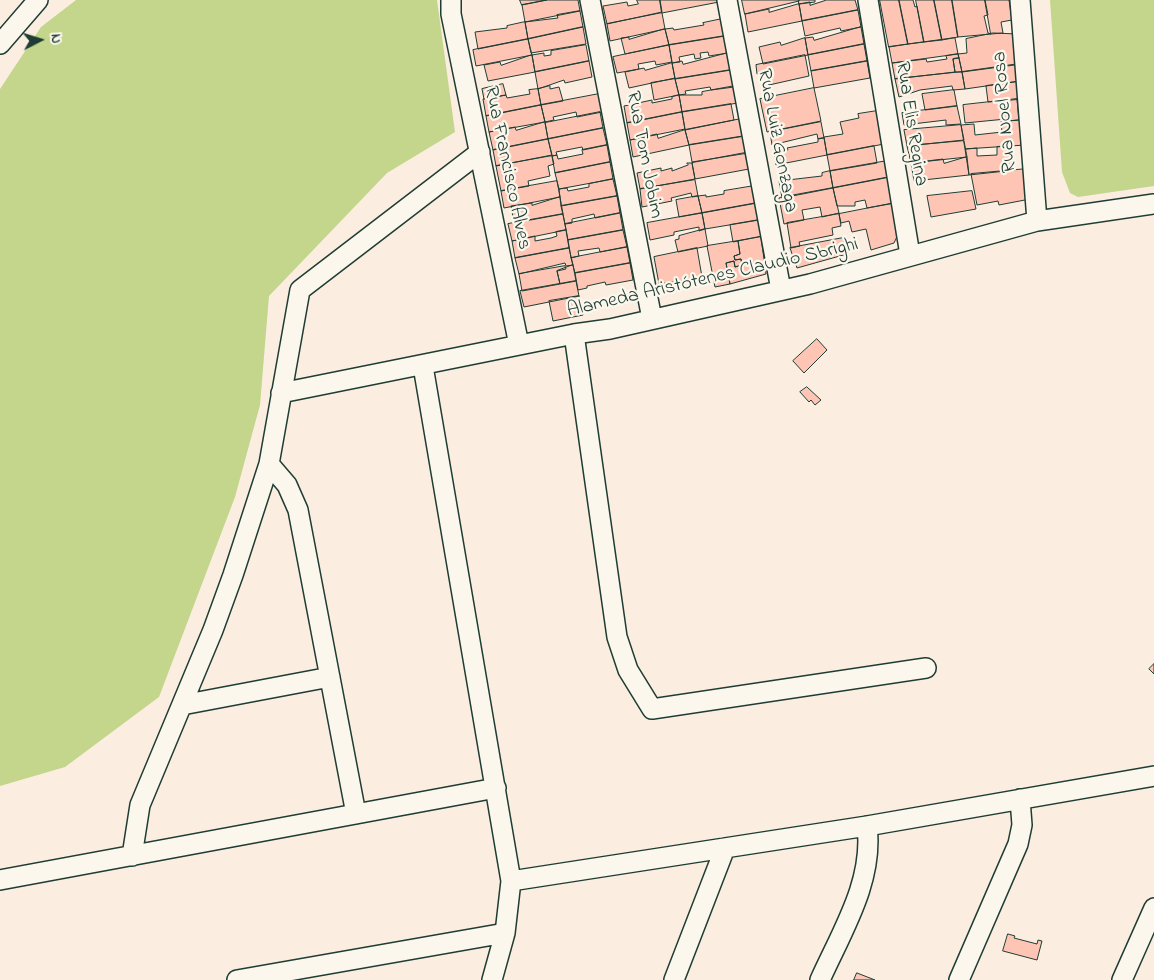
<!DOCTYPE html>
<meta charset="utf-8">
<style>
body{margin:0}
#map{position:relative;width:1154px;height:980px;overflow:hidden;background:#fcede1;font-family:"Indie Flower",sans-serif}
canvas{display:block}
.north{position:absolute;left:15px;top:15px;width:50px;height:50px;-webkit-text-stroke:4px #fbf7ec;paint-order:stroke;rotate:85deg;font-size:14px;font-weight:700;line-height:20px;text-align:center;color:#1f3d34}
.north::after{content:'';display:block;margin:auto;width:18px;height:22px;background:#1f3d34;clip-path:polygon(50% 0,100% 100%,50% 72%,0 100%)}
</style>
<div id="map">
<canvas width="1154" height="980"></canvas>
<div class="north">N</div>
</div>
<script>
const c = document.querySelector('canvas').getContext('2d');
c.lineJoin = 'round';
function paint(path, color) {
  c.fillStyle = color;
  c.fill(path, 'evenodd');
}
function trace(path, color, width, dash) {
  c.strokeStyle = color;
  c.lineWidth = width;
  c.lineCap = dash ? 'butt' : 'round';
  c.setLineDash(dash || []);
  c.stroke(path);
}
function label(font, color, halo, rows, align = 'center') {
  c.font = font + ' "Indie Flower",sans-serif';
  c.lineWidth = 4.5;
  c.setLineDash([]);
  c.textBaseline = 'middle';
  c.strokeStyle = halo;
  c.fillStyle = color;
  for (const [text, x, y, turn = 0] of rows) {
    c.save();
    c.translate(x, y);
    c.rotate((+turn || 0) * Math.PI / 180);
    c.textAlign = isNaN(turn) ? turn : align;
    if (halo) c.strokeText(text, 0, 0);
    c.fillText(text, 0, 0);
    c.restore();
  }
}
paint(new Path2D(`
 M76,0H437L455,132L387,173L269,296L260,405L235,497L159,697L65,767L0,786V89L41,27Z
 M1050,0H1154V186L1078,197L1070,193L1062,172Z`), '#c3d68b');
const building = new Path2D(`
 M520,0H547L522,5Z
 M547,0H578L580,11L525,22L522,5Z
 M637,0H660L662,12L607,24L603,6L627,2L628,6L638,4Z
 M660,0H718L719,2L662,13Z
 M742,0H799V1L745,14Z
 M799,0H815V2L799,4Z
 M827,0H855L858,10L802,21L799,4L810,2V5Z
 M880,0H899L908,44L889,47Z
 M899,0H913L915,7L917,6L924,42L908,44Z
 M916,0H934L942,40L924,42Z
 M934,0H952L958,37L942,40Z
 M952,0H985L988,15L984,16L988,33L991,34L958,37Z
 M985,0H1009L1012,20L1001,22L1003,33L991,34Z
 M799,4L802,21L748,32L745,14L769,9V12Z
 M858,10L861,27L841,31L840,28L805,36L802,21Z
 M580,11L583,27L528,39L525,22L558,18L557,15Z
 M662,13L665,29L610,41L607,24Z
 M722,19L725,36L669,45L665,29L673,28L674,30L704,25L703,23Z
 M525,22L528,39L478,49L475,32L507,28V26Z
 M583,27L586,44L531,53L528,39Z
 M861,27L864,44L808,55L805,38L813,37L814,40Z
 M665,29L669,45L625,54L621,38L629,37V39Z
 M993,33L1018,34L1022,64L962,72L958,54L967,53L966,39Z
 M725,36L728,53L709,56L708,52L700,53L701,58L695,59L694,54L679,57L680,62L672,63L669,45Z
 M805,38L808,55L763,64L759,47L780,42L781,45Z
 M955,38L958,54L892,63L889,47Z
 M528,39L532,55L476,66L473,50Z
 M864,44L867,61L811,71L808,55Z
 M586,45L589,61L535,72L532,55L544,53V56L551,55V51Z
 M669,45L672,62L656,65L655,61L638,64L639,69L617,73L613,57Z
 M728,53L731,70L675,79L672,63L682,61L683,64Z
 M958,54L959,58L953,59L955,72L895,79L892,63L926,59L927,62L947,59L946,56Z
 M532,55L535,72L488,81L484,65L500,62L501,65Z
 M805,55L809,76L769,85L766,72L757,74L756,65Z
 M959,58L962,72H955L953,59Z
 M589,61L592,77L565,83L564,80L538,89L535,72Z
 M867,61L870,78L814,88L811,71Z
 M672,63L675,78L629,88L625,72L644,68L645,70Z
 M1019,64L1021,81L965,89L962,72Z
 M731,70L734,87L711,90L710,87L685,91L686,94L679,95L675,79Z
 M962,72L965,89L953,90L952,86L920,90L899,97L895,79Z
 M675,79L679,95L654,100L651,83Z
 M1023,81V99L988,102L986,86Z
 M503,84L506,95L484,99L482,89Z
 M550,86V89L559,87L563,101L541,105L538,89Z
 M735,86L738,103L682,112L679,95H702V92Z
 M814,88L821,121L767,132L760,99Z
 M538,89L541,105L486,116L483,99L506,95L507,98L530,94L529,90Z
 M954,90L957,106L925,110L922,94Z
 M599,94L602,112L577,117L576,112L553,117L554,120L545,122L541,105Z
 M679,95L682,112L627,123L624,106L652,100V103L672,99V97Z
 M1017,99L1019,120L1006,121V119L965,123L963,105Z
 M731,104L734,120L685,130L682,112Z
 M541,105L545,122L489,132L486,116Z
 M957,106L961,124L946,125V120L904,125L902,113Z
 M877,111L884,144L827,155L824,137L843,134L840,122L859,118L858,114Z
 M600,112L603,128L548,139L545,123Z
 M682,112L685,129L630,140L627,123Z
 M741,119L745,136L689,145L685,130Z
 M1023,120L1025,145L965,149L961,125L974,124L975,135L1002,132L1001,122Z
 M545,122L548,139L493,150L489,132L515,127L516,130Z
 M821,122L824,138L818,139L817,134L772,145L770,132Z
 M961,125L964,140L907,146L904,130Z
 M603,128L607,145L583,150L582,147L556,152L557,155L552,156L548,139Z
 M685,130L689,145L633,157L630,140L657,134L658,138Z
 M745,136L748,153L692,162L689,145Z
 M824,138L827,155L776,165L773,148L779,147L780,151L788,150L787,148L818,142V139Z
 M548,139L552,155L496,166L493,150Z
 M964,141L967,157L911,163L907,146Z
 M607,145L610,162L555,173L552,156L557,155L558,159L583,154L582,150Z
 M874,146L877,163L830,171L827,155Z
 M1009,146V154H1013L1015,170L969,175L965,149L977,148V156L997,155V147Z
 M745,153L749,169L695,179L692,163Z
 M552,156L554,164L548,166L550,176L528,181L529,186L501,191L496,166Z
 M967,157L969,175L914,181L911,163L943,159L944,163Z
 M887,161L890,177L833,188L830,171Z
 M610,162L613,179L559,189L555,173Z
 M687,163H692L695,179L640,189L637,173L661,168V171L672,168V171L688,165Z
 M1027,169L1030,199L999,205L998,201L977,205L971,174Z
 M830,171L833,188L782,198L779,181L822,176V173Z
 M890,177L895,203L867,208L865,200L855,202V206H837L833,188Z
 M613,179L617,196L561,206L559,189L567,188L568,191L589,187V184Z
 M695,180L698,196L692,197L691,193L671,198L672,201L642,207L640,189Z
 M557,181L560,197L504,208L501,191Z
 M754,186L757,203L702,213L698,196L706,195V197L724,194V191Z
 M833,188L839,213L822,217L820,207L802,210L804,220L784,224L779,198Z
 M972,191L976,209L931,217L927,196Z
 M617,196L620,213L595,218L594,214L572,219V223L565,224L561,206Z
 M698,196L702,213L679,217L676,200Z
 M560,197L563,214L514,223L511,206L532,203V205Z
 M757,203L759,220L705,229L702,213Z
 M895,203L900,230L894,243L871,250L866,229L852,232L849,221L841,223L839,214Z
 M620,213L623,230L568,240L565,224Z
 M702,213L705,229L699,231V227L674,232V235L650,240L647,223Z
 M563,214L566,230L512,241L508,224Z
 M839,214L841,226L832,228L833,235L799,242L800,246L791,248L787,223Z
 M759,220L762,236L733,242L730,225Z
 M705,229L708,246L678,252L675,240L679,239V236Z
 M566,230L569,248L515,258L512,241L535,236V241L551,238L557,236L556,232Z
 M623,230L627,247L600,252L599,248L578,251L579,256L571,258L568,240Z
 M761,237L766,274L730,284L726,263L734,261L735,267L742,265L741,259L735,260L734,256L740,254L738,241Z
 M843,238L847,254L797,268L790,248Z
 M738,241L740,254L734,256L735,260L741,259L742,265L735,267L734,261L726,263L730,284L715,287L707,246Z
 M627,247L630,263L575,273L571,258Z
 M569,248L573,265L566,266L565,263L519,274L515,258Z
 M697,248L702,277L659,284L654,257Z
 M630,263L633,280L606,285L605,282L587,286V288L578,290L575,273Z
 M573,265L576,281L560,284L557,271Z
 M565,266L566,269L557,271L560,284L522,291L519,274Z
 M576,281L579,296L524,307L520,291Z
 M579,296L583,315L553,321L549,301Z
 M817,339L827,350L804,373L793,361Z
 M807,387L821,400L815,405L811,400L809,402L800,392Z
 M1154,664V674L1149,669Z
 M1008,934L1015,936L1014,938L1037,944L1038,940L1042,941L1037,960L1003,951Z
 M857,973L875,980H854Z`);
paint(building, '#fec5b5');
trace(building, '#1f3d34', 1);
const minor = new Path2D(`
 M451,0V14L519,345
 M590,0L652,319
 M727,0L781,290
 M868,0L910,255
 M1020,0L1037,221
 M0,44L38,0
 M574,334L617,637L628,670L652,709L926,668
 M423,366L511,881L505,933L492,980
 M281,393L574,334L610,329L810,284L1037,221L1154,204
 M269,464L287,485L298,510L356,814
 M182,705L330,677
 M132,856L140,805L213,630L233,575L269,464L300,290L480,152
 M0,880L496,788
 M511,881L867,826L1154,776
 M237,980L505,933
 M674,980L725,848
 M820,980C842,931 874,881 867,826
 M959,980L1018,844L1022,825L1020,799
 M1122,980L1154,908`);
trace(minor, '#1f3d34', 22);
trace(minor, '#fbf7ec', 19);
label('20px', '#1f3d34', '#fbf7ec', [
 ["Rua Noel Rosa",1006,112,-95],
 ["Rua Elis Regina",910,124,81],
 ["Rua Luiz Gonzaga",776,141,79],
 ["Rua Tom Jobim",643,155,79],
 ["Rua Francisco Alves",506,168,78],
 ["Alameda Aristótenes Claudio Sbrighi",713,279,-13]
]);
</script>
